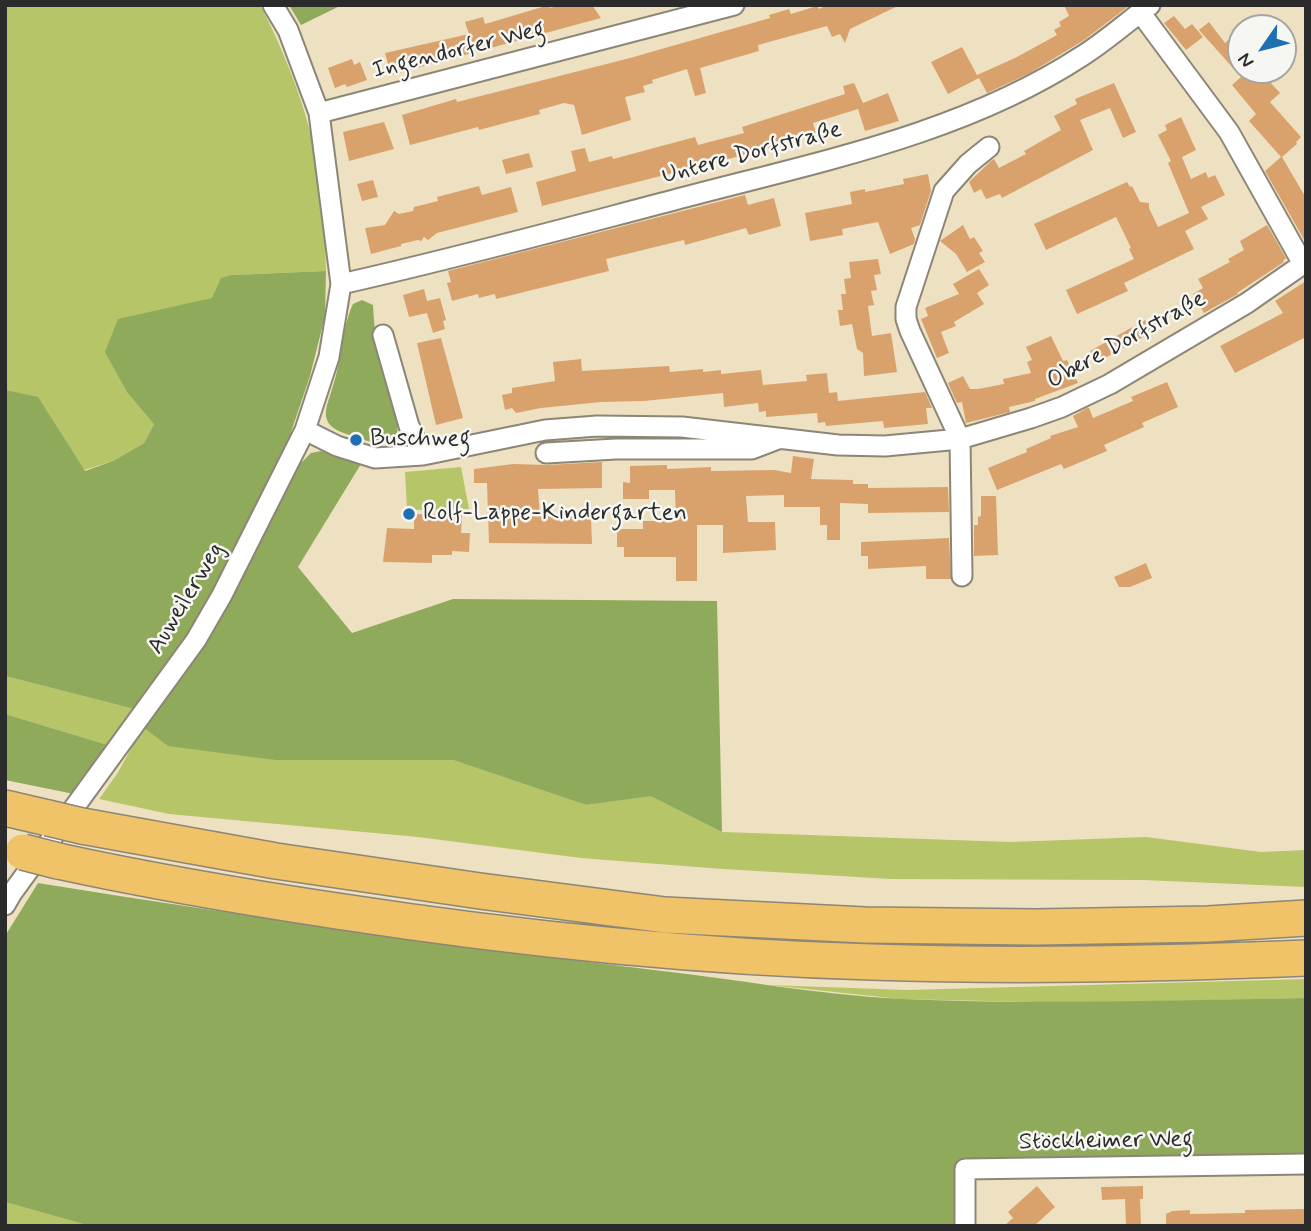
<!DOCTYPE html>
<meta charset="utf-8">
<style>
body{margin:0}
#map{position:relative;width:1311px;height:1231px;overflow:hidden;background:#eee1c2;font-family:Mynerve,sans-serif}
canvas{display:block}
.frame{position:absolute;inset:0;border:7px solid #2b2b2b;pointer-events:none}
.north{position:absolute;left:1227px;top:14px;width:70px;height:70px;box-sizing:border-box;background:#f6f6f2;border:2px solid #a5a5a2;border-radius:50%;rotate:235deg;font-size:19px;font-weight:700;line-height:28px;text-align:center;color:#2b2b2b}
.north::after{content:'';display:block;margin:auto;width:24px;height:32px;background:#1f6fb2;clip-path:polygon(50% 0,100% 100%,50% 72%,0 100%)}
</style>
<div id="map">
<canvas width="1311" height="1231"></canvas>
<div class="frame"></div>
<div class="north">N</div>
</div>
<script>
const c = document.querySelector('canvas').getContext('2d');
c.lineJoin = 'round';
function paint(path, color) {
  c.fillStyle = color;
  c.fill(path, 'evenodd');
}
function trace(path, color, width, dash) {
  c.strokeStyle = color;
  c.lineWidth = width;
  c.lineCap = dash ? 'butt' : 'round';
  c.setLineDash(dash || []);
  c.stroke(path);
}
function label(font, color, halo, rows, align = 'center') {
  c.font = font + ' Mynerve,sans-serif';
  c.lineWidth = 5;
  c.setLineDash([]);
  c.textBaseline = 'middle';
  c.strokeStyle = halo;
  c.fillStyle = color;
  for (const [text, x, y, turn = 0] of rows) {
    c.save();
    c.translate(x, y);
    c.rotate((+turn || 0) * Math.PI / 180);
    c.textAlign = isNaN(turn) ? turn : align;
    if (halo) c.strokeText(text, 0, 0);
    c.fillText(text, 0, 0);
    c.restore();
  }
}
paint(new Path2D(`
 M5,5H260C291,64 316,133 323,200C325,223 325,247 326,271L232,275L144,443L113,461L5,495Z
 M461,467L469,509L407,510L405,472Z
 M5,676L134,709L108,745L5,714Z
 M143,727L275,760H453L586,805L651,795L722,832L1011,842L1146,837L1261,852L1306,850V887L1143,880L891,879L723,869L581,858L418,837L169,814L99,799L117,774Z
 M1306,979V998L1076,1003L900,999L769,985L907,990Z
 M5,1202L90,1226H5Z`), '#b5c568');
paint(new Path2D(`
 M289,5H342L301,25Z
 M326,271L325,316L310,376L289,438L202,618L134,709L5,676V390L38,397L85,471L113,461L144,443L154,424L127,392L105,352L118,319L212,298L221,278L232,275Z
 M362,300L373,305C374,327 377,349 383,372C390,396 400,411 397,437C381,446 372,443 356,437C344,433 328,430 326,416C325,407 330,397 332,389C342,361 341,330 353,304Z
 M321,451L361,464L298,567L352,633L453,599L717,601L722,832L651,796L586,805L453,760H275L168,746L143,727L215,627L295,469L311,453Z
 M5,714L108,745L74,794L5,780Z
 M38,883C243,916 448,945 654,970C736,979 819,995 902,999C1036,1005 1171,1000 1306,998V1156L974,1160L975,1226H90L5,1202V936Z`), '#90aa5c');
paint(new Path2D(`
 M549,5L550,8L562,5H592L601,18L391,75L385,53L469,34L465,22L483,17L485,24Z
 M828,5H900L850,29L845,43L840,34L832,37L827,26L758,45L759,51L700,68L706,93L695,96L687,69L652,80L653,83L643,86L645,92L625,97L631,120L601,129L582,135L574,105L564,103L539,110L540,114L509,122L479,130L478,127L410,145L402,115L456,99L457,102L630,58L770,18L769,15L789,9L791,14L817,6L819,9Z
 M1064,5H1130L1084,40L1030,73L987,93L979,78L948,94L931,62L962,47L977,75L1015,58L1057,35L1054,30L1061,26L1059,22L1069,16Z
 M1174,16L1185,29L1192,24L1203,37L1186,50L1164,23Z
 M1209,22L1225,43L1241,28V70H1259L1280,93L1270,102L1301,137L1296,142L1297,144L1282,157L1306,198V243L1265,171L1281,157L1249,121L1256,114L1232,85L1241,77L1199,30Z
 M352,59L354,65L360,62L367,80L347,87L345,84L335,88L328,68Z
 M854,83L863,103L888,93L899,121L865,131L858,109L813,123L816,133L748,154L542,206L536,182L576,171L571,151L585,148L589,162L612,156L613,159L695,137L698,145L744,133L742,127L845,94L843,86Z
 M1114,83L1136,132L1123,138L1110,108L1080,120L1093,150L1002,198L1000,194L986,199L981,189L974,193L969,182L991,161L994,159L999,168L1026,154L1024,151L1061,130L1054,116L1077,104L1075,99Z
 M1181,117L1196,150L1182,157L1191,179L1206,172L1208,178L1215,175L1225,195L1201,207L1208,219L1185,231L1194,249L1124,283L1128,291L1077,314L1066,290L1134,259L1129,249L1131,248L1116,217L1046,250L1034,224L1127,182L1130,187L1132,186L1140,202L1149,203V208L1158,227L1189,213L1168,163L1171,161L1158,135L1167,130L1165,125Z
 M384,122L394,149L349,161L343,132Z
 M529,153L533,167L506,174L502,160Z
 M928,174L931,191L920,225L911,228L915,239L914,244L890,254L878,222L842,229L843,235L810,241L805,213L852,204L850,192L865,189V192L904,184L903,179Z
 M373,180L378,197L362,201L357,184Z
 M479,186L482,195L511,187L518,212L437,233L428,240L424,237L421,241L418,240L401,244V246L371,254L365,228L385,225L394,211L399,214L413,211L414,207L438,201L437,197Z
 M745,195L748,205L774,198L781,226L749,235L746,228L685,245L684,240L606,259L609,271L496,299L495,294L479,298L478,294L452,301L447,283L451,282L448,271Z
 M963,225L970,239L974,237L983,251L979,253L985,262L967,272L956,254L940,241Z
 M1267,225L1286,258L1283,261L1284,262L1237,293L1238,294L1204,313L1193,294L1203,288L1198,279L1230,262L1228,259L1244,250L1240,241Z
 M878,259L881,274L874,275L877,290L871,291L874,305L868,306L872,336L891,333L897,372L864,376L863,353L857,349L852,324L840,326L838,310H843L841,294H846L844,279L851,278L849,262Z
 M979,269L989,285L977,293L984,304L954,322L956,326L941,332L949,353L937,358L921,319L928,316L925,308L959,294L953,284Z
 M1306,281V337L1235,373L1220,346L1283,313L1275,301Z
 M424,289L427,301L440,298L446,320L443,321L445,329L433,333L427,313L409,317L403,295Z
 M1145,320L1152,332L1096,363L1090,351Z
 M1051,336L1063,361L1067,360L1078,383L1035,399V401L1009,407L1010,412L966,423L962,402L957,403L948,383L963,376L970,389H978L1004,384L1003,379L1031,373L1027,362L1032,360L1026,347Z
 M441,338L463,418L436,425L417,343Z
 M581,359L582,371L669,366L670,372L703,369V372L721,370V374L761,370L763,385L807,381L806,375L827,373L829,393L837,392L838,401L925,392L932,408H926L928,424L884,428L883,421L826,426L825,422L818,423L817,413L766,417V411L759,412L758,403L724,407L723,393L644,401L601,402L541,408L516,413L512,408L505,410L502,395L512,393V388L555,381L553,362Z
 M1167,382L1178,407L1142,423L1144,427L1104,445L1107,451L1064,469L1061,464L997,490L988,468L1027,452L1026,449L1051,438L1050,436L1078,427L1073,416L1087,408H1089L1093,418L1133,401L1131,397Z
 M793,456L814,459L811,479L853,480V484H868V488L948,487L949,512L868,513V504L840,503V540H827V525H820V507H784V495L746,496L748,522H775L776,550L723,553V525H697V581H676V557H624V547H617V529H643V521H676L675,490H649V499H623V482L630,483V466L667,465V469L711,467V471L774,470L791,473Z
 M602,462V488L538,489L540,516H591L592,544L489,543L487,483H474V469L513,464L547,465Z
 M981,496H996L998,555L974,556V525H978V517L981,516Z
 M414,514L462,515L461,533H470L469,552L452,551V555H432V563L383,562L387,528L414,529Z
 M949,538L951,579H926V566L868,569V556H861V542Z
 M1146,563L1152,578L1130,587H1119L1114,577Z
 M1037,1186L1055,1207L1034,1226H1004L1013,1218L1008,1212Z
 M1143,1186V1199H1140L1141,1226H1126L1125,1199L1102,1200L1101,1187Z
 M1306,1209V1226H1166V1214L1172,1211L1190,1210V1214L1245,1213V1210Z`), '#d9a26d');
const minor = new Path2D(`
 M1140,12L1229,132L1303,264
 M319,113L734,5
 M341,284C453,259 563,229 674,200C812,163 961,135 1082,56C1106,41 1127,22 1150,5
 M383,335L409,426L423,455
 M305,430L337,446L375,458L423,455L545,430L597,426L682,427L838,445L885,446L960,439L1031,418L1062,407L1110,384L1247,303L1306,262
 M546,453L616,449H752L778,439
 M962,576L960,439L910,331L906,319V307L944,191L968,164L989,147
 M5,905L12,893L196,640L222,595L305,430L329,357L341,284L319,113L288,30L273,5
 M965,1226V1169L1306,1164`);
const motorway = new Path2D(`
 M5,808L48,818
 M82,826L276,861L480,891L665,915L865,925L1036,927L1208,924L1306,918
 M58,861C150,881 244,897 337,911C513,938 692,957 871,962C1015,967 1161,964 1306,958`);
trace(minor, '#8c8676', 23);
trace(motorway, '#8c8676', 38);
trace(minor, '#fff', 19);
trace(motorway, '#f1c369', 35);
const motorwayBridge = new Path2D(`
 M48,818L82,826
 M23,852L58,861`);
trace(motorwayBridge, '#8c8676', 38, []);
trace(motorwayBridge, '#f1c369', 35);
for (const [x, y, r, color] of [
 [356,440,7,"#1f6fb2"],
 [409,514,7,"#1f6fb2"]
]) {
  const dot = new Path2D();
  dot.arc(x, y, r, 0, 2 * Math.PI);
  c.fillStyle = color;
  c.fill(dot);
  trace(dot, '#f6f6f2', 2.5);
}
label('24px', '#2b2b2b', '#f6f6f2', [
 ["Ingendorfer Weg",459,51,-14],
 ["Untere Dorfstraße",752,154,-15],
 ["Obere Dorfstraße",1127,341,-29],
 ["Auweilerweg",187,599,-59],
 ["Stöckheimer Weg",1106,1142,-1]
]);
label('24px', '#2b2b2b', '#f6f6f2', [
 ["Buschweg",370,440],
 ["Rolf-Lappe-Kindergarten",423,514]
], 'left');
</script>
